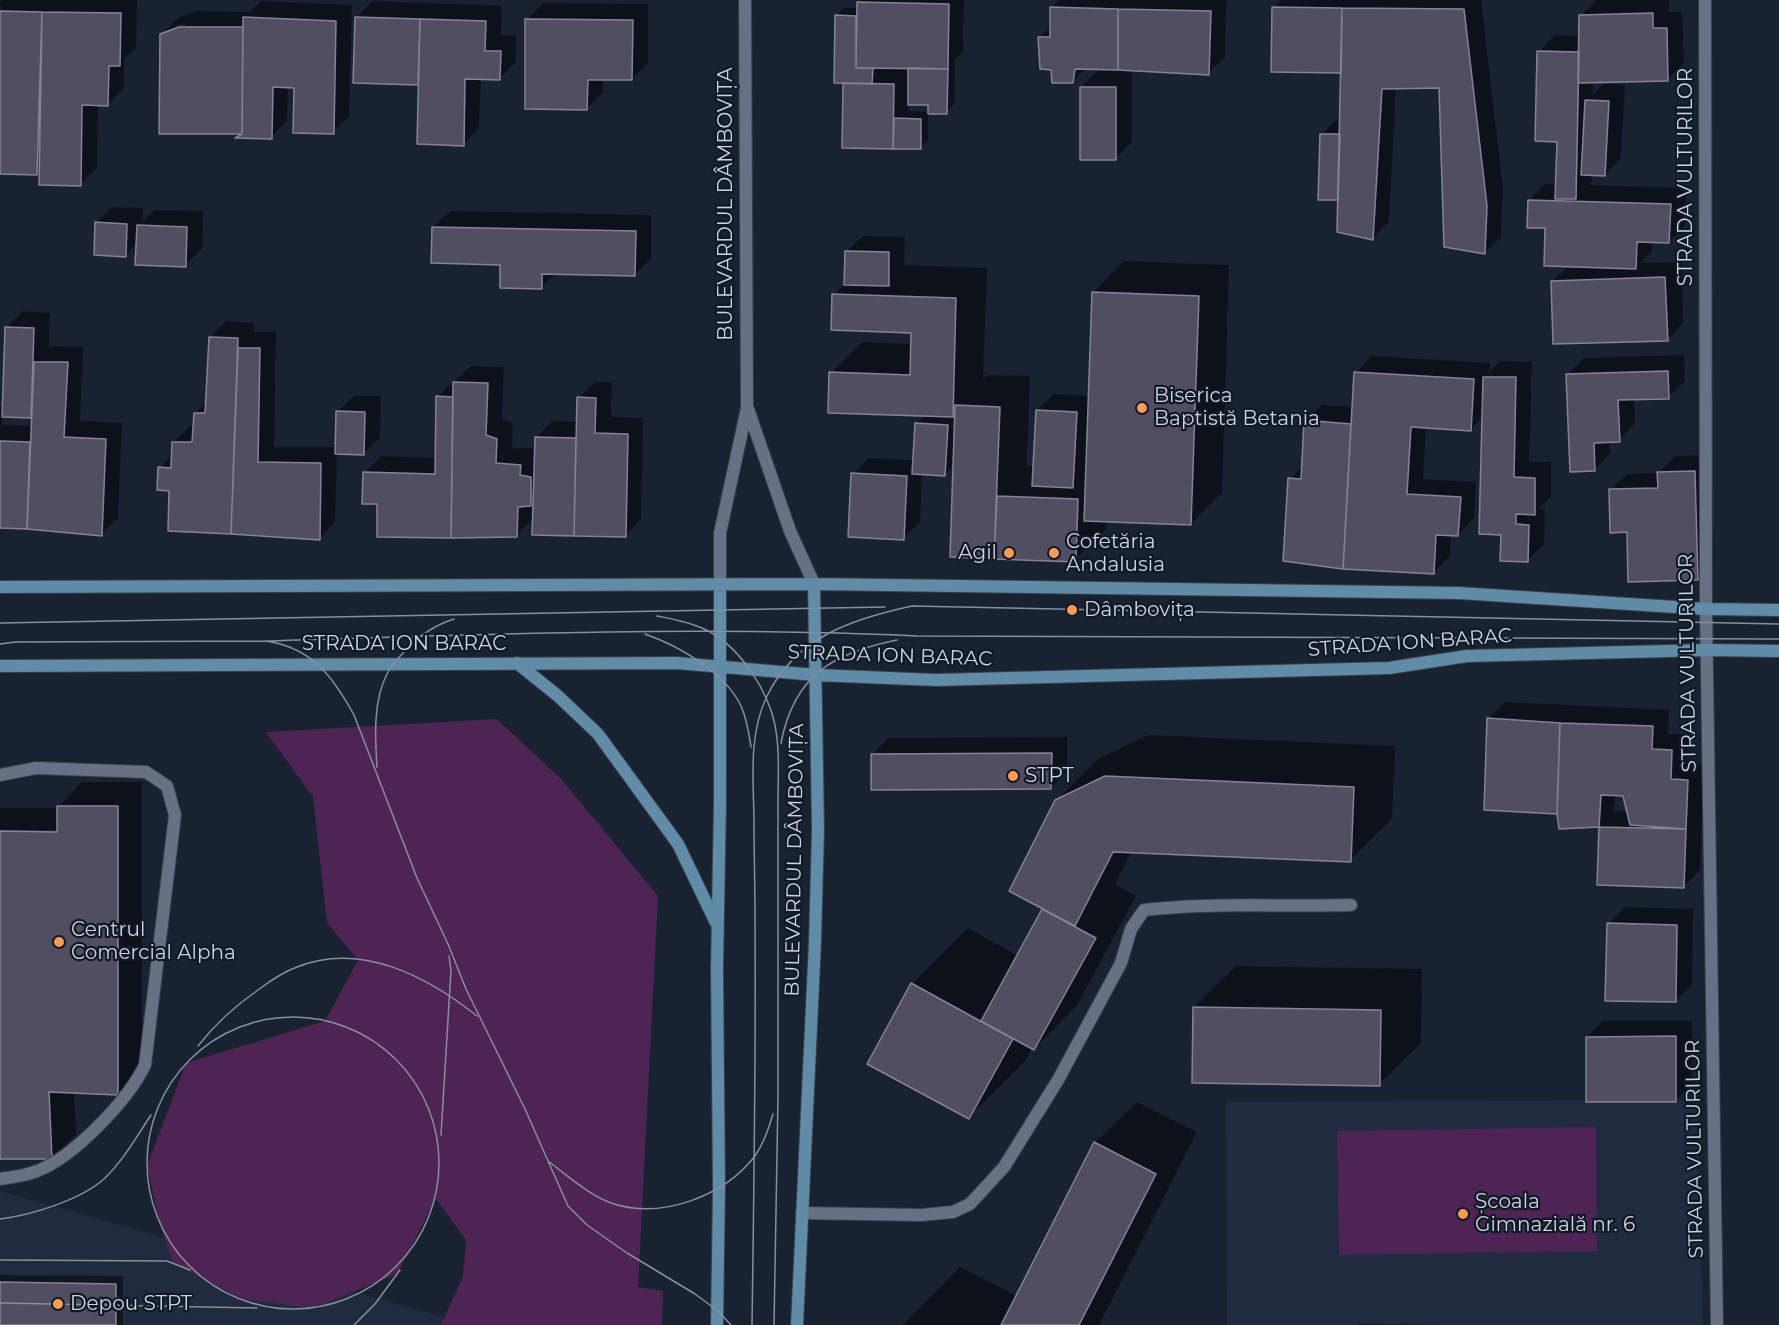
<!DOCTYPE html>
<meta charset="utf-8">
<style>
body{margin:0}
canvas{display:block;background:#192230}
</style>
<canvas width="1779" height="1325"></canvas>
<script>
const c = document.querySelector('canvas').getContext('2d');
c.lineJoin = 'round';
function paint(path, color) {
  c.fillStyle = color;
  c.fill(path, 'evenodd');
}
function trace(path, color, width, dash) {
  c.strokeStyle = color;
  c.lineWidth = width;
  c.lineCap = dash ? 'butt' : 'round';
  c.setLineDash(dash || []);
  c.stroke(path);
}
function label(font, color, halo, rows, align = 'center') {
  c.font = font + ' Montserrat,sans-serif';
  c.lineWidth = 4.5;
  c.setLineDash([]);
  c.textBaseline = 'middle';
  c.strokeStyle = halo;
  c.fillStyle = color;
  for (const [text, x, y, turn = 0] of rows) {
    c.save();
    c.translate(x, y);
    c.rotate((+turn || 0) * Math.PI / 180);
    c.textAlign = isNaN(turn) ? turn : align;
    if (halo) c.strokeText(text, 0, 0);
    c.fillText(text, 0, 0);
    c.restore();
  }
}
paint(new Path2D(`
 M1697,1100L1703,1325H1227L1226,1102Z
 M0,1191L471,1325H0Z`), '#212b3f');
paint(new Path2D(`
 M497,719L562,780L658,896L638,1287L663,1291L662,1325H441L463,1276L466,1240L436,1199L397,1274L313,1308L242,1299L173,1263L159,1221L147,1166L186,1063L325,1021L358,960L327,923L313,797L266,732Z
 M1596,1127L1597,1251L1339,1255L1337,1131Z`), '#4d2454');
paint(new Path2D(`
 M2,0H137L136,48L124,59V88L108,104H98L97,168L80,184L41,169L37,174L0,172V2Z
 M861,0H964L963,51L953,62H955L954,104L946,112H928V140L920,148L844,146L845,82L836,16L844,8H858V3ZM909,103L930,104V112L909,111Z
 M1059,0H1226L1225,57L1208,73L1132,70V142L1115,159L1081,87L1100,69L1086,68L1072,82L1052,69L1039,38L1051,26V8Z
 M1281,0H1481L1503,189L1501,237L1484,253L1441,87H1396L1389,222L1373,238L1340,199L1322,134L1338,118H1342L1343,71L1274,7Z
 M1596,0H1669V12H1682L1684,63L1667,80L1593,81V94L1603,84L1625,85L1621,158L1605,175L1592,174V182L1588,185L1686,188L1685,225L1669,242L1652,241V251L1640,263L1681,262L1683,323L1667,340L1553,281L1569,265L1529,200L1545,184H1557L1558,140L1539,52L1555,35L1581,36V16Z
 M261,1L352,5L349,116L333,132L296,86H288L287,121L271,137L238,136L242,133L161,34L178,18L196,11L250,12ZM185,23L186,26L176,30V26Z
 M372,1L502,6L501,35L516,36V62L499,79L481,78L479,128L463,144L420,84L354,82L356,18Z
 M543,3L648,4V63L632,79H603V92L587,108L527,20Z
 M112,207L143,208L142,222L154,210L203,211L202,249L185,265L138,243L125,255L96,223Z
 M450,211L651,215V258L635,274L556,273L541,287L502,263L433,227Z
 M863,236L905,237L904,265L987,268L983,379L988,375L1030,376L1027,466H1034L1037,410L1054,394L1090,396L1094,292L1124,261L1229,265L1222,493L1191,524L1107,521L1106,529L1075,560L951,555L955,464L945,474L922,473L920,522L903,538L853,474L869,458L914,460L916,424L925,415L831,373L862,342L912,344L913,331L833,295L846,283V252Z
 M23,311L50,313L49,346L83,347L80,421L122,423L118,518L101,534L0,526V407H3L6,328ZM3,415L33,416L32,426L2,425Z
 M226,321L254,323V332H276L274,447H337V412L354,396H381L380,437L364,453L337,452L335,522L319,539L169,530L171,489L160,468L173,454L174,442L190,426H194L195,414L207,401L210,338Z
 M1684,355L1685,381L1668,397L1634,398L1635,424L1619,440L1610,441V453L1594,470L1568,374L1584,358Z
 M1372,356L1490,363L1489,372L1500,361L1532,362L1529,462H1551V497L1538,509H1545L1544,544L1528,560L1502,533L1483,417L1471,429L1426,426L1423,479L1476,482L1474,518L1458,535L1451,534L1450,556L1433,573L1343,567L1290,479L1303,466L1305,421L1322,405L1354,407L1356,373Z
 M471,366L504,367L502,419L513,423L512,448L536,449V438L552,421L578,422L579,398L595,382H612L611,417L643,418L641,519L625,536L534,533V517L516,536L378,502L365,473L381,456L436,458L437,397Z
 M1711,455L1714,562L1697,579L1629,530L1610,490L1627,474L1659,473L1675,456Z
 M1505,702L1669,710L1668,734H1688L1687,764H1704L1700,870L1684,887L1600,827L1602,825L1560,828L1558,813L1489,718ZM1616,794H1624L1628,811H1612L1614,809Z
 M1148,735L1395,746L1392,819L1350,860L1132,851L1115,884L1136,896L1076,1007L1034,1049L1032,1048L1025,1061L969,1117L912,984L968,928L1018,956L1044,908L1056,801L1098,759Z
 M1067,737V771L1051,788L872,755L889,738Z
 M82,782H142V1069L118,1093L74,1092L76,1134L52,1158L0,1157V833H64V830H0V808H58Z
 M1625,907L1693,909L1692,984L1676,1001L1608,924Z
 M1236,966L1422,969L1421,1043L1379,1084L1194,1007Z
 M1603,1021H1692V1084L1676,1100L1587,1037Z
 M1137,1102L1197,1132L1099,1325H903L960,1267L1017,1296L1095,1143Z
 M0,1275L123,1276V1325H0Z
 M1359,1324L1440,1325H1358Z`), '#0007');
const building = new Path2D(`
 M857,2L949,4L948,69L856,68Z
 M1050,7L1118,9V70L1075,69L1073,83H1052L1051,70L1040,69L1038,37H1050Z
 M1272,7L1342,8L1341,73L1271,72Z
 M1342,8L1464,9L1487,206L1485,254L1444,247L1439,88L1382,89L1373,240L1337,232Z
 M1118,9L1211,11L1209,75L1118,70Z
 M0,11L42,12L37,175L0,174Z
 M42,12L121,13L120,66H109L108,106L82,105L81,186L39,185Z
 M1653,13V28H1667L1668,81L1578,83L1579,15Z
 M835,15L856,16V68H873L872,84L834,83Z
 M243,17L336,21L334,134L293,133L294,88L273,87L272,139L235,138L242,134Z
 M355,17L420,19L418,85L353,83Z
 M420,19L486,21L485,51H501L500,80L465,79L464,146L417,144Z
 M525,19L633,20L632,80H588L587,110L525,109Z
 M179,27H243L242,134H159L160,34Z
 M1537,51L1579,52L1576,199H1555L1557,142L1535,141Z
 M908,68L948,69L947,114H928V105H908Z
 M843,83L894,84L893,149L842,148Z
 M1080,87H1116V160H1080Z
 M1585,100L1609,101L1605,176L1581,175Z
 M894,118L921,119V149H893Z
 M1320,134H1340L1338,200H1318Z
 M1528,200L1671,204L1669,243L1637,242L1636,269L1544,266L1545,228H1527Z
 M95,222L127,224L126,257L94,255Z
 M137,225L187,227L186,267L135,265Z
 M432,227L636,231L635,276L542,274V289L500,288V265L431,263Z
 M845,251L889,252V286L844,285Z
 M1665,277L1668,341L1553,344L1551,281Z
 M1092,292L1199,296L1191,525L1084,521Z
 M832,294L956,298L953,417L828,413L829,372L910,375L911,333L831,330Z
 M5,327L34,328L31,418L2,417Z
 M209,337L238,338L231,534L168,531L169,491L157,490L158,467L171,468L172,442H192L194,413H205Z
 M238,348H260L258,462L321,463L320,540L231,534Z
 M34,362H68L64,437L106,439L102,536L27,529Z
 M1668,371L1669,399L1618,400L1620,442L1594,443L1595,471L1570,472L1566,374Z
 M1354,372L1474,379L1471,431L1411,427L1407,494L1461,497L1458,536L1436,535L1434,574L1343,569Z
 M1483,377H1516L1514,477L1535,478V515L1516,514V524L1529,525L1528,562L1500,561L1501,535L1479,534Z
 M453,382L488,383L486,435L497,439L496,463L521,465L520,475L531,477V506L518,507L517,537L451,538Z
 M436,396L453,397L451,538L377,537V504H362L363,472L435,474Z
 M577,397L596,398L595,433L628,434L626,537L574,536Z
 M955,405L1000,407L994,559L950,557Z
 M1036,410L1077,412L1073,488L1032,486Z
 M336,411L365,412L364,455L335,454Z
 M1304,420L1351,424L1343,569L1283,561L1288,478L1301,479Z
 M915,423L948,425L945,476L912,474Z
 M535,437L576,438L574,536L532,535Z
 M0,441L30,442L27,529L0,528Z
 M1695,471L1698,580L1628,582L1627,532L1610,533L1609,489L1658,488L1657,472Z
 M851,473L907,476L904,540L848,537Z
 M997,496L1078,499L1076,562L994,559Z
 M1487,718L1560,723L1557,814L1484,810Z
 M1560,723L1653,726L1652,749L1672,750L1671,779L1688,780L1686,829L1630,825L1623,796L1601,795L1599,827L1559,829L1557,814Z
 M1052,753L1051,789L871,790V754Z
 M1105,776L1354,787L1351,862L1113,852L1075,926L1009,891L1055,800Z
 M57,806H118V1095L49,1092L52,1159H0V831L57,832Z
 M1599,827L1686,829L1684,888L1597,885Z
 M1042,909L1096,938L1034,1050L981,1021Z
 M1607,923L1677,925L1676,1002L1605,1001Z
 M911,983L1013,1039L969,1119L867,1064Z
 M1193,1007L1381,1010L1380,1086L1192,1083Z
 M1676,1036V1102H1586V1037Z
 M1094,1142L1156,1174L1079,1325H1001Z
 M0,1282L116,1284V1325H0Z`);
paint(building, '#514e61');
trace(building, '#868397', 1.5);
const lane = new Path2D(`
 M0,775L36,768L146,772L167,786L175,815L145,1065C128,1100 74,1157 37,1171C25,1176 12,1177 0,1179
 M802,1213L921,1215L953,1212L970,1204L1004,1167L1058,1080L1121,963L1131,929L1144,910C1213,902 1282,907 1351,905`);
const street = new Path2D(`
 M1705,0L1706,609L1717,1325
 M748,409L790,531L814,584
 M720,583V533L747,408L745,0`);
const secondary = new Path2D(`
 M0,587L814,584L1459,593L1706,609L1779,610
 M517,663L558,696L598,734L678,844L716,923
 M0,666L677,663L816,675L936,680L1389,668L1467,656L1708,650L1779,651
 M717,1325L719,1187L717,968L720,801V583
 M797,1325L815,942L818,830L814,584`);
trace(lane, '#393f4b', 14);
trace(street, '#393f4b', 14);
trace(secondary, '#393f4b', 14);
trace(lane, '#677183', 12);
trace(street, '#677183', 12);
trace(secondary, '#618ca7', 12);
trace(new Path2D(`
 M657,616C674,619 694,623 710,632C741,649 768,691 775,725C780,751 778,778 778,804V1097L774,1325
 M0,623L885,607
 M645,634C679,646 725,672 741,706C747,719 749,734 751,747
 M265,641C482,634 700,626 917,636L1779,639
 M0,644L16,642L265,641C311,647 332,675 354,715L417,878L448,944L466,989L525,1109L568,1206L587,1225L627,1253L695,1294L718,1311L731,1325
 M781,743C794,675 833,653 897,640
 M377,767C375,737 373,701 387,674C391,665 400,656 407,649C421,634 435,625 454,619
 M147 1163a146 146 0 1 1 292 0a146 146 0 1 1-292 0Z
 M198,1046C215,1024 235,1006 258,990C270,981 283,972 297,967C361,941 428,977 477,1016
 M441,1135L451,970L449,956
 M548,1161C568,1176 590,1196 614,1204C663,1219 724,1196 755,1156C764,1143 769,1128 773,1114
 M0,1219C32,1215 80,1200 104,1179C123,1161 137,1136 151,1115
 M0,1260L167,1261L190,1270
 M0,1303L257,1308
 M354,1325L375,1304L400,1270
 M752,1325C754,1190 756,1056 755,921C755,886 754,851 754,817C753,777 749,733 767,696C796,637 852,619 912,606L1779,624`), '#888f9a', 1.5);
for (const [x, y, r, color] of [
 [1142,408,6,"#fe9c57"],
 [1009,553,6,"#fe9c57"],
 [1054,553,6,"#fe9c57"],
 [1072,610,6,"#fe9c57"],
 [1013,776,6,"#fe9c57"],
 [59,942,6,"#fe9c57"],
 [1463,1214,6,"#fe9c57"],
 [58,1304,6,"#fe9c57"]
]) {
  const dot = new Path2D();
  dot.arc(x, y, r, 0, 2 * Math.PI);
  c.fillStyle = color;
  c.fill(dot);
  trace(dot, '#101926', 2);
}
label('20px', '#ced4de', '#101926', [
 ["STRADA VULTURILOR",1686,177,-90],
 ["BULEVARDUL DÂMBOVIȚA",726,204,-90],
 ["STRADA ION BARAC",1410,643,-4],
 ["STRADA ION BARAC",404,644],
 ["STRADA ION BARAC",890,656,2],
 ["STRADA VULTURILOR",1688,663,-91],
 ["BULEVARDUL DÂMBOVIȚA",795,860,-89],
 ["STRADA VULTURILOR",1695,1149,-91]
]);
label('20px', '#ced4de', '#101926', [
 ["Biserica",1154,396],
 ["Baptistă Betania",1154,419],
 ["Cofetăria",1066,542],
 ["Andalusia",1066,565],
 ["Agil",997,553,"right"],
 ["Dâmbovița",1084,610],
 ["STPT",1025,776],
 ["Centrul",71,930],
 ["Comercial Alpha",71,953],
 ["Școala",1475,1202],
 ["Gimnazială nr. 6",1475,1225],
 ["Depou STPT",70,1304]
], 'left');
</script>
